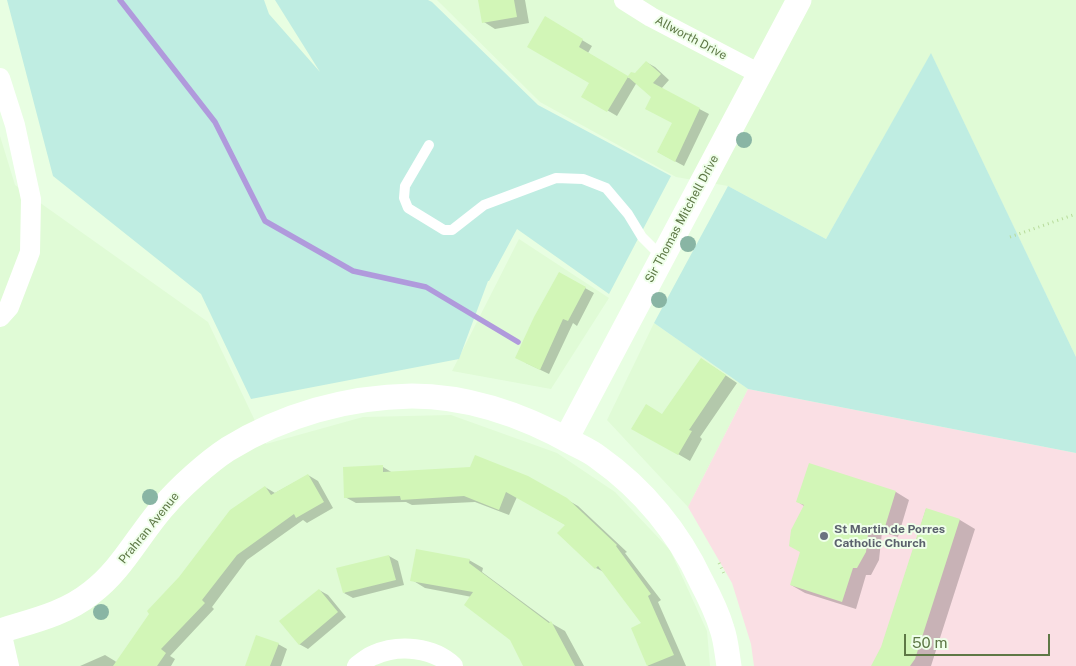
<!DOCTYPE html>
<style>
body{margin:0}
#map{position:relative;width:1076px;height:666px;overflow:hidden;background:#e8fee2;font-family:"Public Sans",sans-serif}
canvas{display:block}
.scale{position:absolute;left:904px;top:634px;width:146px;height:22px;box-sizing:border-box;border:2px solid #5e7846;border-top:0;padding-left:6px;font-size:15px;line-height:18px;white-space:nowrap;color:#5e7846;-webkit-text-stroke:4px #efffea;paint-order:stroke}
</style>
<div id="map">
<canvas width="1076" height="666"></canvas>
<div class="scale">50 m</div>
</div>
<script>
const c = document.querySelector('canvas').getContext('2d');
c.lineJoin = 'round';
function paint(path, color) {
  c.fillStyle = color;
  c.fill(path, 'evenodd');
}
function trace(path, color, width, dash) {
  c.strokeStyle = color;
  c.lineWidth = width;
  c.lineCap = dash ? 'butt' : 'round';
  c.setLineDash(dash || []);
  c.stroke(path);
}
function label(font, color, halo, rows, align = 'center') {
  c.font = font + ' "Public Sans",sans-serif';
  c.lineWidth = 4;
  c.setLineDash([]);
  c.textBaseline = 'middle';
  c.strokeStyle = halo;
  c.fillStyle = color;
  for (const [text, x, y, turn = 0] of rows) {
    c.save();
    c.translate(x, y);
    c.rotate((+turn || 0) * Math.PI / 180);
    c.textAlign = isNaN(turn) ? turn : align;
    if (halo) c.strokeText(text, 0, 0);
    c.fillText(text, 0, 0);
    c.restore();
  }
}
paint(new Path2D(`
 M437,0H1076V357L931,54L826,239L728,186L676,177L540,102Z
 M0,136L15,185L208,322L266,444L363,417L451,415L557,453L615,492L670,550L707,631L710,666H0Z
 M519,239L609,298L551,389L452,371Z
 M654,323L748,389L688,507L607,420Z`), '#e0fbd6');
paint(new Path2D(`
 M748,389L1076,453V666H754L751,644L732,583L688,507Z`), '#fadfe4');
paint(new Path2D(`
 M7,0H264L269,14L320,72L275,0H428L432,2L538,105L671,176L609,294L517,229L489,281H488L459,359L251,399L201,294L53,176Z
 M931,53L1076,357V453L748,389L654,323L728,186L826,239Z`), '#bfede2');
paint(new Path2D(`
 M479,0H525L529,23L495,29L484,22Z
 M545,18L592,46L588,53L629,78L635,75L646,62L655,67L669,80L661,89L709,114L684,166L658,152L673,123L653,97L637,82L617,116L583,96L590,83Z
 M585,288L594,293L577,326L573,323L549,374L526,363Z
 M712,366L737,383L700,437L702,439L690,461L633,428L662,415Z
 M383,467L393,473L527,477L578,506L627,552L625,553L661,600L658,602L686,666H648L643,623L604,572L596,568L566,525L517,497L509,515L475,502L412,505L406,502L356,503L345,497Z
 M308,475L318,481L333,508L307,523L303,520L247,560L212,607L214,609L170,656L175,659L171,666H80L105,655L115,661L117,663L265,487L275,493Z
 M896,492L909,500L898,537L882,532L879,560L871,575H866L856,609L805,593L791,585L802,552L804,506L798,502Z
 M926,509L960,520L975,529L931,666H873L882,648Z
 M389,556L398,561L404,585L353,598L344,593Z
 M469,560L483,568L482,572L551,623L565,631L584,666H525L511,639L472,597L425,588L412,580Z
 M319,590L328,595L346,617L308,649L299,644Z
 M278,644L287,649L281,666H246Z`), '#0003');
trace(new Path2D(`
 M120,0L215,122L265,221L353,271L426,287L518,342`), '#b09adc', 5.5);
paint(new Path2D(`
 M478,0H514L517,17L482,23Z
 M545,16L583,39L579,47L628,76L631,72L635,73L646,61L661,74L653,83L700,108L675,162L657,152L672,123L645,109L651,97L628,77L607,112L581,97L589,83L527,47Z
 M559,272L586,287L568,321L563,319L540,370L515,358L534,317Z
 M701,358L726,375L689,430L692,431L678,455L631,429L646,404L662,414Z
 M475,455L528,476L567,498L617,545L616,546L651,594L648,596L674,655L647,666L631,628L641,623L598,566L595,569L557,533L565,525L506,492L499,510L464,496L401,500L400,496L344,498L343,467L383,465V472L470,467Z
 M809,463L896,491L884,530L869,526L866,552L857,568H853L842,602L790,585L800,552L789,546L791,530L804,505L796,502Z
 M308,474L324,502L296,518L294,514L237,555L202,600L205,603L161,649L166,653L157,666H113L149,614L147,611L179,577L230,510L265,486L271,495Z
 M926,508L960,519L915,659L910,666H871L881,647Z
 M416,549L470,559L469,563L549,623L551,621L575,666H523L510,640L464,605L473,592L410,581Z
 M389,555L396,580L343,593L336,568Z
 M319,589L338,612L299,645L279,621Z
 M256,635L279,643L270,666H245Z`), '#d2f6b7');
trace(new Path2D(`
 M1010,237L1076,214
 M719,563L725,576`), '#b7db9a', 3, [1, 4]);
trace(new Path2D(`
 M429,145L405,186L404,198L408,208L444,230H452L484,205L556,178L583,179L606,188L628,214L642,237L662,257`), '#fff', 10);
trace(new Path2D(`
 M624,0L651,17L760,74
 M0,78L15,125L31,199L30,252L9,307L0,317
 M1,631L9,666
 M357,666C363,662 368,657 374,655C399,644 433,647 453,666`), '#fff', 20);
trace(new Path2D(`
 M566,439L799,0
 M0,631C32,621 65,614 91,593C122,570 139,534 164,506C179,488 208,462 228,449C283,415 347,397 412,396C470,396 525,416 575,444C583,448 592,452 599,458C643,489 679,533 701,581C709,596 717,612 722,629C726,640 727,654 729,666`), '#fff', 25);
c.fillStyle = '#89b5a4';
for (const [x, y] of [
 [744,140],
 [688,244],
 [659,300],
 [150,497],
 [101,612]
]) {
  c.beginPath();
  c.arc(x, y, 8, 0, 2 * Math.PI);
  c.fill();
}
for (const [x, y, r, color] of [
 [824,536,5,"#6b7280"]
]) {
  const dot = new Path2D();
  dot.arc(x, y, r, 0, 2 * Math.PI);
  c.fillStyle = color;
  c.fill(dot);
  trace(dot, '#efffea', 2);
}
label('12px', '#5e7846', '#efffea', [
 ["Allworth Drive",691,38,28],
 ["Sir Thomas Mitchell Drive",682,219,-62],
 ["Prahran Avenue",149,528,-51]
]);
label('bold 12px', '#5b616d', '#efffea', [
 ["St Martin de Porres",834,529],
 ["Catholic Church",834,543]
], 'left');
</script>
